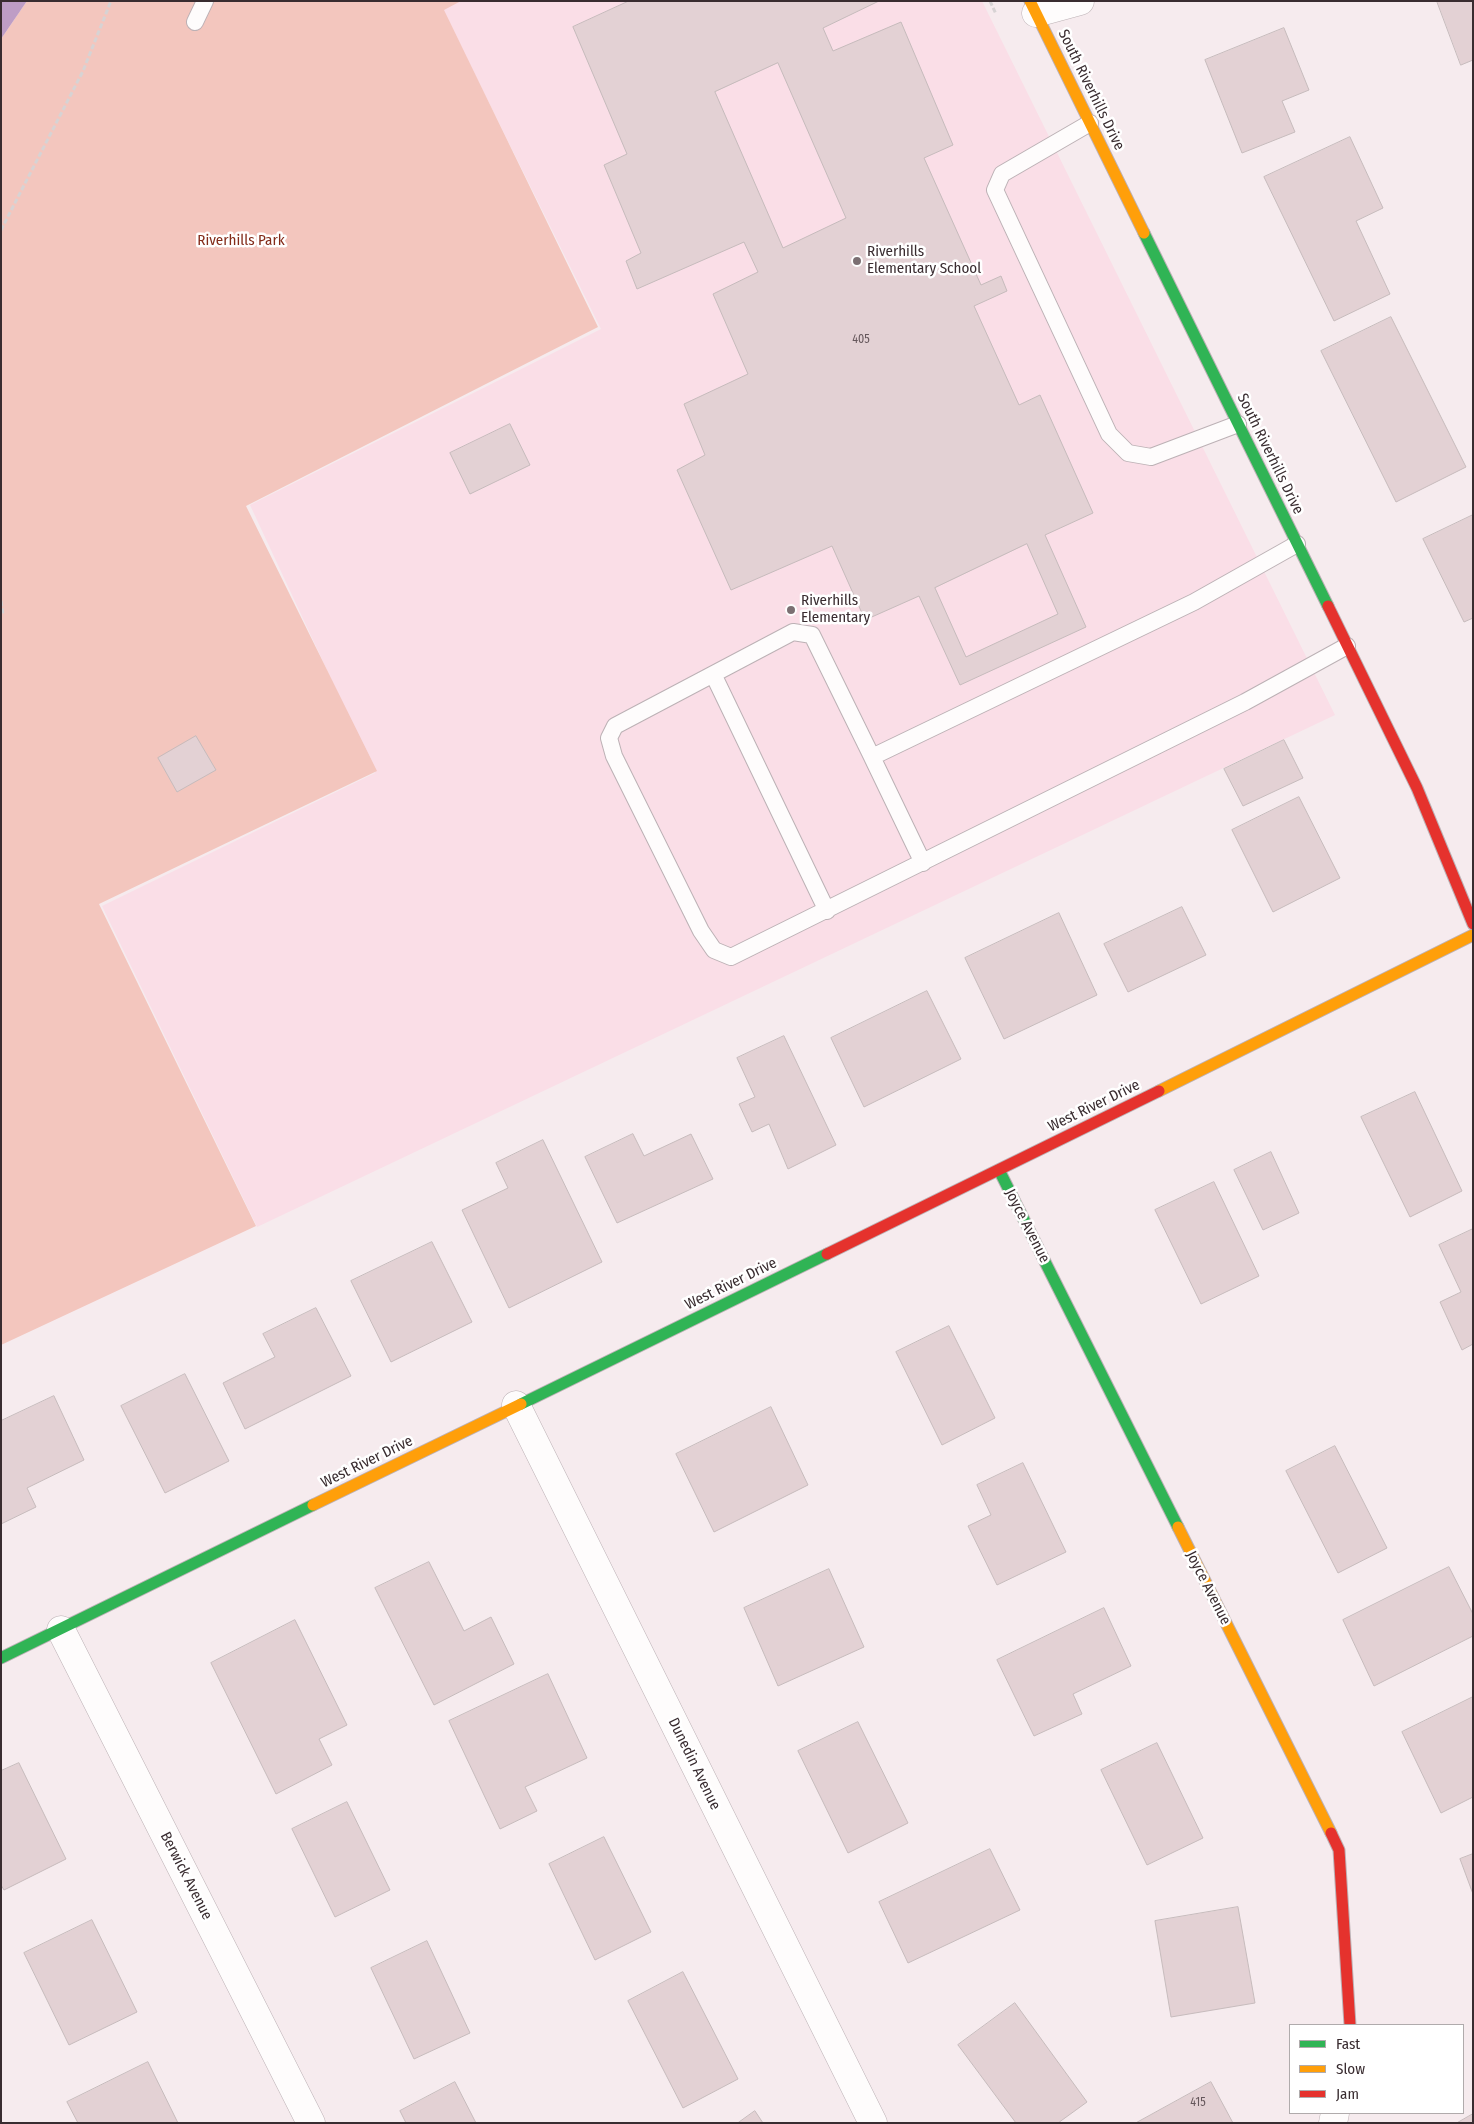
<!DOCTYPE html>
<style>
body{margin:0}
#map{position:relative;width:1474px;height:2124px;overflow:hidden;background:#f6ebee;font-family:"Fira Sans Condensed",sans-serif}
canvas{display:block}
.frame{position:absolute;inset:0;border:2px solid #392c30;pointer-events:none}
.legend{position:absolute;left:1289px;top:2024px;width:175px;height:90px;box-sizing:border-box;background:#fff;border:1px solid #b0abac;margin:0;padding:6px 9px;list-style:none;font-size:15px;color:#392c30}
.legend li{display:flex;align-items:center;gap:10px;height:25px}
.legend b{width:25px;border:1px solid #b0abac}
</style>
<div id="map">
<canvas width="1474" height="2124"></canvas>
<div class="frame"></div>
<ul class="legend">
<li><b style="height:6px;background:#30b455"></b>Fast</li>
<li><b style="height:6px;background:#ff9f0a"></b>Slow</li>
<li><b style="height:6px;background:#e5322d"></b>Jam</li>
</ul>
</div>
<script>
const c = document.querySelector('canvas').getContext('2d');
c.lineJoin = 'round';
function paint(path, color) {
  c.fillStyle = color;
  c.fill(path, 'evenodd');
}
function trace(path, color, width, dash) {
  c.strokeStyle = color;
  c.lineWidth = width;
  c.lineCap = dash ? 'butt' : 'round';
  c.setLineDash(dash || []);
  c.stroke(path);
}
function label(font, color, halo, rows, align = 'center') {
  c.font = font + ' "Fira Sans Condensed",sans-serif';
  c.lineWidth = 5;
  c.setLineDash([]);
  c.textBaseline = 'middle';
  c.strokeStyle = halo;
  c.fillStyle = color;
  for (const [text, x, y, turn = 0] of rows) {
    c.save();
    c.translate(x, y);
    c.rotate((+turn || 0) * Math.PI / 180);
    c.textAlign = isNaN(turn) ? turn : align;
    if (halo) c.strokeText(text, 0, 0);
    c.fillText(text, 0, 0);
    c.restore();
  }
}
paint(new Path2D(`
 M456,1H982L1335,715L257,1227L102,906L375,773L250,505L601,329L442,8Z`), '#fadee7');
paint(new Path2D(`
 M27,1H461L444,10L598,327L246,506L377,771L99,904L256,1226L1,1345V39Z`), '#f3c6be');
paint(new Path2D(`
 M1,1H27L1,39Z`), '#be9dc5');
const building = new Path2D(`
 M629,1H879L823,28L833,51L901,22L953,145L924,158L981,285L1001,276L1007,291L974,306L1019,405L1040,395L1093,513L1045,535L1086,627L960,685L919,596L865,620L832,546L731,590L677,470L705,455L684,404L748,374L713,294L758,272L744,242L637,289L626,261L641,253L604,165L627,154L573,27ZM778,63L846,218L783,248L715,92ZM1027,544L1058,614L966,657L935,588Z
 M1437,1H1473V60L1461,65Z
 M1284,28L1309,90L1282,101L1295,132L1242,153L1205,60Z
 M1350,137L1383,208L1356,221L1390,294L1334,321L1264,177Z
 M1391,317L1466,467L1396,502L1321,351Z
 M510,424L530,465L470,494L450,453Z
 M1473,515V618L1464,622L1423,539Z
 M196,736L216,770L177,792L158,758Z
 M1284,740L1303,778L1243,806L1224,769Z
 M1299,797L1340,878L1273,912L1232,830Z
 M1182,907L1206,955L1128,992L1104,944Z
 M1059,913L1097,995L1004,1039L965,958Z
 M927,991L961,1059L864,1107L831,1038Z
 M784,1036L836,1145L788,1169L769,1124L752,1132L739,1104L755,1097L737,1058Z
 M1415,1092L1462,1191L1410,1217L1361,1117Z
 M633,1134L644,1156L691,1134L713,1179L617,1223L585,1157Z
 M543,1140L602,1262L509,1308L462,1210L508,1188L496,1163Z
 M1271,1152L1299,1213L1263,1230L1234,1170Z
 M1214,1182L1259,1276L1201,1304L1155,1210Z
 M1473,1229V1344L1462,1350L1440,1302L1461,1292L1439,1245Z
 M432,1242L472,1322L391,1362L351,1281Z
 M316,1308L351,1376L245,1429L223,1383L275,1357L263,1334Z
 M949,1326L995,1418L942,1445L896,1352Z
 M185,1374L229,1461L165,1493L121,1406Z
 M54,1396L84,1460L27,1488L36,1507L1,1524V1421Z
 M771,1407L808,1485L714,1532L676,1454Z
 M1335,1446L1387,1548L1338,1573L1286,1471Z
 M1023,1463L1066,1552L997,1585L968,1526L991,1515L977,1485Z
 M429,1562L464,1631L491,1617L514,1664L434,1705L375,1588Z
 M1449,1567L1473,1614V1636L1374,1686L1343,1620Z
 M829,1569L864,1647L778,1686L744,1608Z
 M1104,1608L1131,1666L1073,1694L1082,1714L1034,1736L997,1660Z
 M295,1620L347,1725L319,1739L332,1765L276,1794L211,1663Z
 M548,1674L587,1758L525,1787L537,1811L500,1829L449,1721Z
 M1473,1697V1797L1441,1813L1402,1732Z
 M858,1722L908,1823L848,1853L798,1751Z
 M1157,1743L1203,1838L1147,1865L1101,1770Z
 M19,1763L66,1859L4,1890L1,1885V1771Z
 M347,1802L390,1890L335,1917L292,1829Z
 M604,1837L651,1932L595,1960L549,1864Z
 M990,1849L1020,1910L908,1963L879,1902Z
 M1473,1854V1894L1460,1859Z
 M1238,1907L1255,2003L1171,2017L1155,1921Z
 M92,1920L137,2012L69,2045L24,1953Z
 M427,1941L470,2033L414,2059L371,1968Z
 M683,1972L738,2079L683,2108L628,2001Z
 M1015,2003L1087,2102L1058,2123H1016L958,2045Z
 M148,2062L178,2123H78L67,2102Z
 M455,2082L476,2123H406L400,2111Z
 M1211,2082L1233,2123H1136Z
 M755,2111L763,2123H738Z
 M1473,2114V2123H1457Z`);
paint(building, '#e3d1d4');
trace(building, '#c6bbbc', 1);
const lane = new Path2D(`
 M195,22L205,1
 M1090,123L1002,174L995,190L1109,434L1128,453L1151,457L1238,424
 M1297,544L1194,602L872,757L812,635L793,632L615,726L609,738L614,756L701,931L714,950L731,957L1245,702L1347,646
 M714,676L827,911
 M872,757L923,863`);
const street = new Path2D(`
 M1036,13L1080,1
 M516,1405L873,2123
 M61,1630L311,2123
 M1333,2123L1335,2113`);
const fast = new Path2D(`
 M1144,233L1328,606
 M999,1170L1178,1527
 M521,1404L827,1254
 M1,1658L313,1505`);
const slow = new Path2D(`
 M1030,1L1144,233
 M1159,1091L1473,935
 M313,1505L521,1404
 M1178,1527L1331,1833`);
const jam = new Path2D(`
 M1328,606L1417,788L1473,924
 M827,1254L1159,1091
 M1331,1833L1339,1850L1350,2025`);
trace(lane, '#bcb1b5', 18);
trace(street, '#bcb1b5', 29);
trace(fast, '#bcb1b5', 13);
trace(slow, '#bcb1b5', 13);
trace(jam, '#bcb1b5', 13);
trace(new Path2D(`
 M990,1L996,14
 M1,230L83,71L111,1
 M1,601L3,614`), '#d7d3d4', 3, [5, 2.5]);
trace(lane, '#fefcfc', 16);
trace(street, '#fefcfc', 28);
trace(fast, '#30b455', 11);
trace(slow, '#ff9f0a', 11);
trace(jam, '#e5322d', 11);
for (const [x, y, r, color] of [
 [857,261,5,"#7b6f72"],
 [791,610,5,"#7b6f72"]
]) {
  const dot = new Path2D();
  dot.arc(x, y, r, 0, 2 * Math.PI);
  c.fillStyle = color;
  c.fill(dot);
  trace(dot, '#fff', 2);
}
label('12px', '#66585c', null, [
 ["405",861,340],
 ["415",1198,2103]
]);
label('15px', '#392c30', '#fff', [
 ["South Riverhills Drive",1091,90,64],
 ["South Riverhills Drive",1270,454,64],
 ["West River Drive",1094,1106,-26],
 ["Joyce Avenue",1027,1226,63],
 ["West River Drive",731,1284,-26],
 ["West River Drive",367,1462,-26],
 ["Joyce Avenue",1208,1588,63],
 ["Dunedin Avenue",694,1764,64],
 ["Berwick Avenue",186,1876,63]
]);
label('15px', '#832b19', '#fff', [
 ["Riverhills Park",241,241]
]);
label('15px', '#392c30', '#fff', [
 ["Riverhills",867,252],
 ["Elementary School",867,269],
 ["Riverhills",801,601],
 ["Elementary",801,618]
], 'left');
</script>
